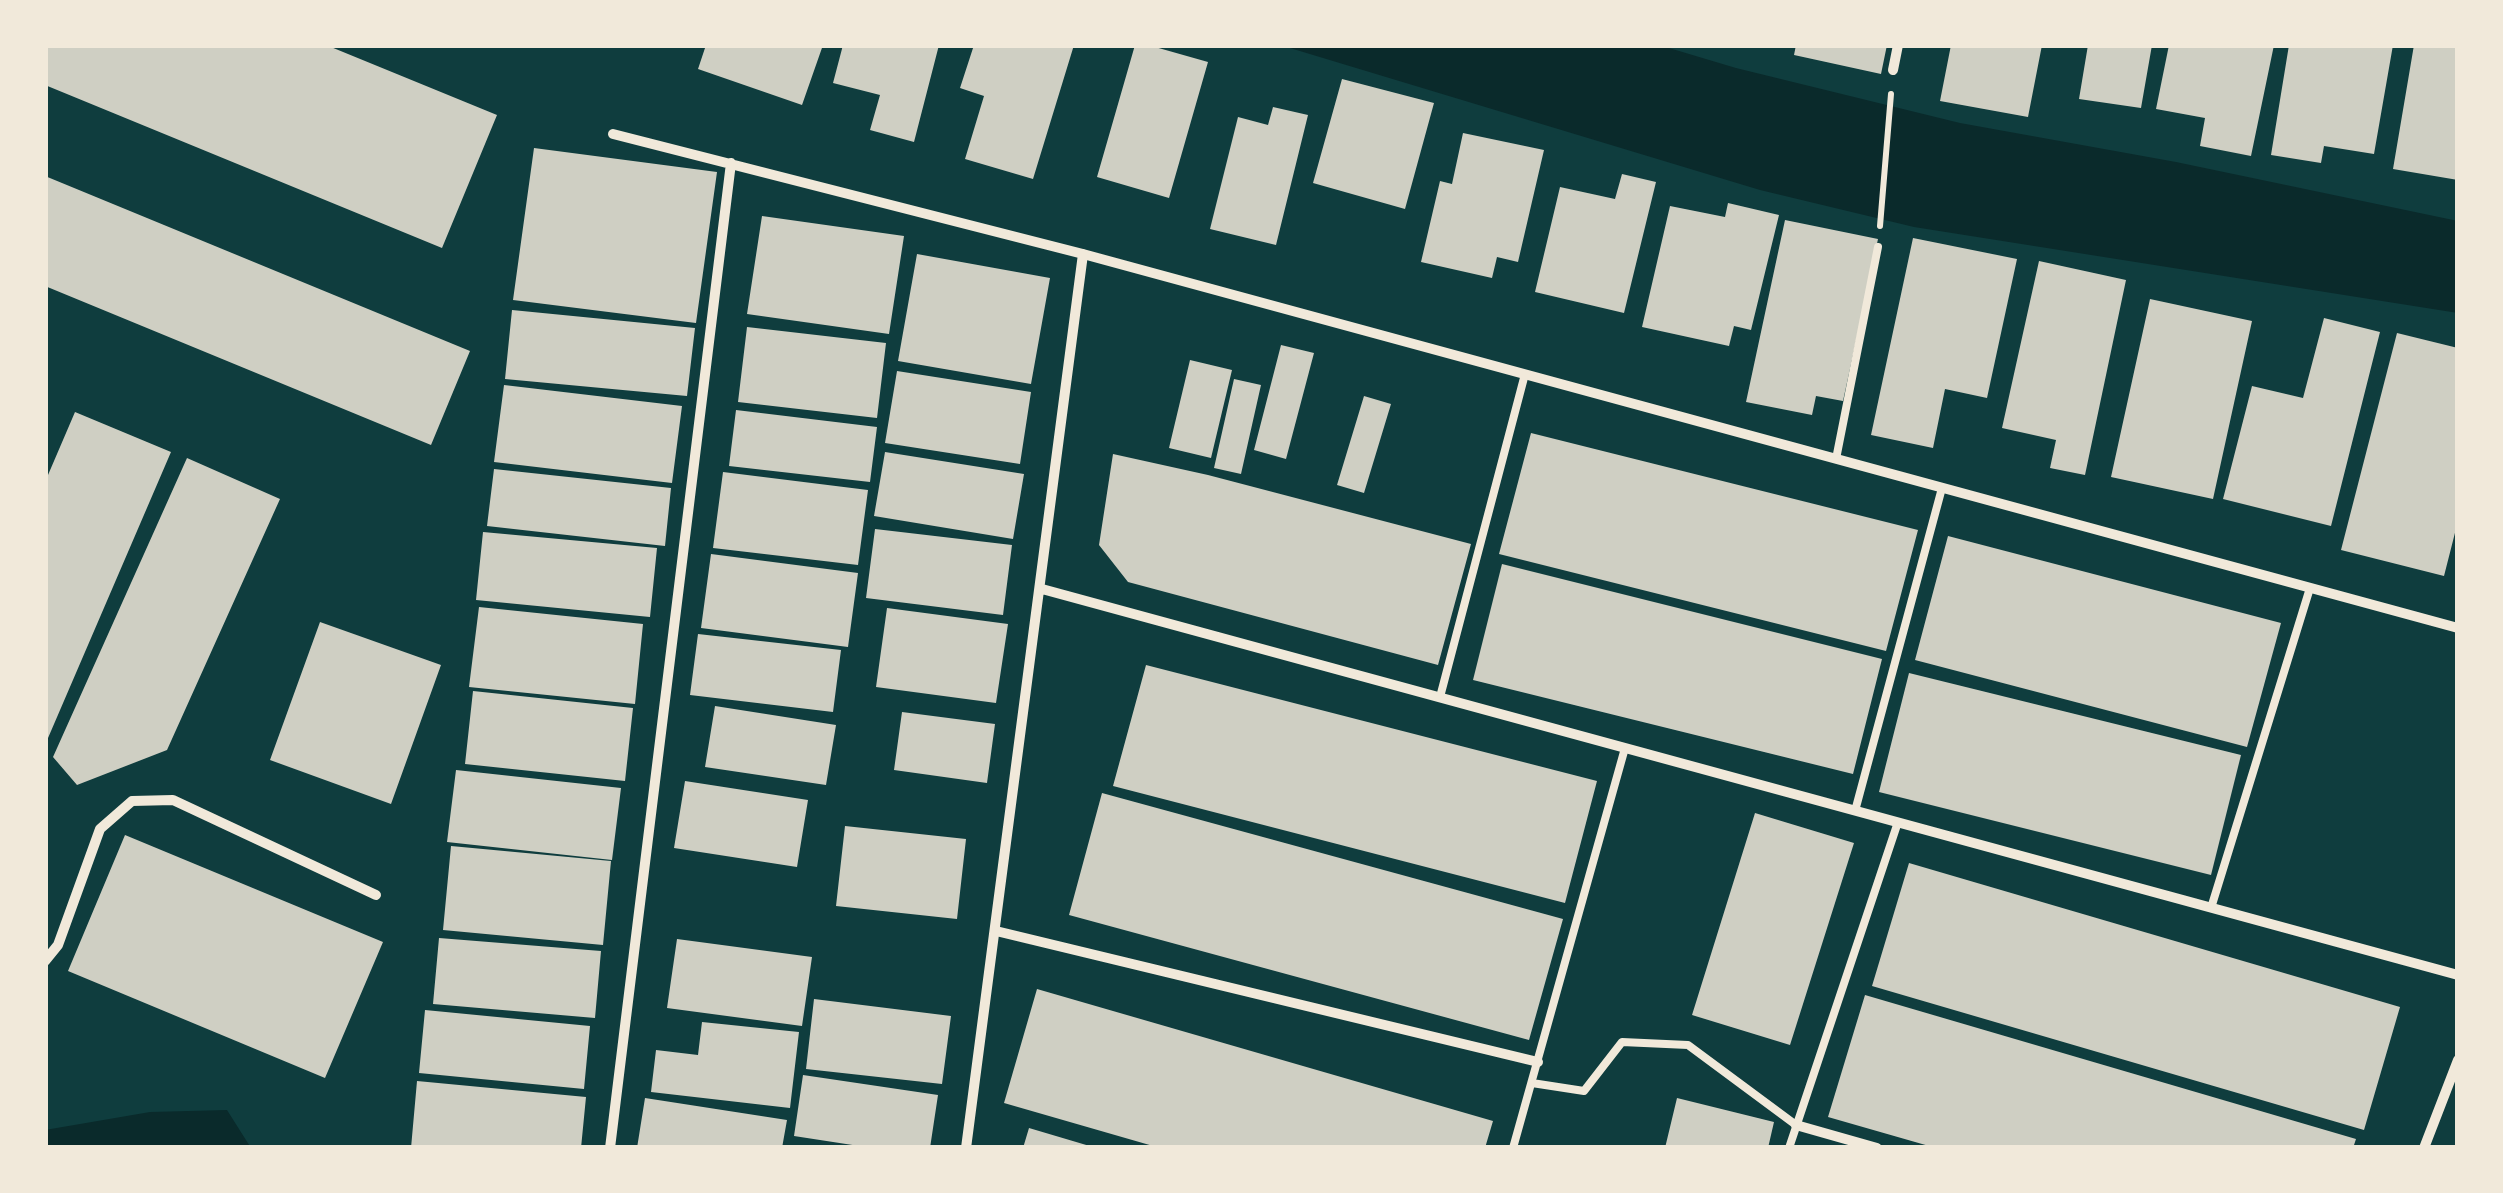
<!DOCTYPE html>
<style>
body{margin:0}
#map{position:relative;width:2503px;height:1193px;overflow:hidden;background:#0f3d3e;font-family:Arial,sans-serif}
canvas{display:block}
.frame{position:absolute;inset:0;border:48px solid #f1e9da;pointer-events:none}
</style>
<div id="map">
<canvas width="2503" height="1193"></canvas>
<div class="frame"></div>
</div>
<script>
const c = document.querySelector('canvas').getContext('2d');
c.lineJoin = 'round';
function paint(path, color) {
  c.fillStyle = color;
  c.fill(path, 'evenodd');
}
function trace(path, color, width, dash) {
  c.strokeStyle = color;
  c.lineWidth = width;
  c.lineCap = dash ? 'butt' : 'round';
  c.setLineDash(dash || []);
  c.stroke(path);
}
paint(new Path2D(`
 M1280,45H1659L1736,68L1960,123L2176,162L2458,221V313L1914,227L1760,190Z
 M227,1110L251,1148H45V1130L150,1112Z`), '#0a2a2b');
paint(new Path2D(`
 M45,45H326L497,115L442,248L45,85Z
 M706,45H823L802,105L698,69Z
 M843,45H939L914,142L870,130L880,95L833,83Z
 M974,45H1074L1033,179L965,159L984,96L960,88Z
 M1135,45H1148L1208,62L1169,198L1097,177Z
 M1796,45H1887L1881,74L1794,55Z
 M1951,45H2042L2028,117L1940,101Z
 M2088,45H2152L2141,108L2079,99Z
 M2169,45H2274L2251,156L2200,146L2205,118L2156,109Z
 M2289,45H2393L2374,154L2324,146L2321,163L2271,155Z
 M2414,45H2458V180L2393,169Z
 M1342,79L1434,103L1405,209L1313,183Z
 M1273,107L1308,115L1276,245L1210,229L1238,117L1268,125Z
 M1463,133L1544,150L1518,262L1497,257L1492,278L1421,262L1440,181L1452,184Z
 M534,148L717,172L696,323L513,300Z
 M1622,174L1656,182L1624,313L1535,292L1560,187L1615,199Z
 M45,176L470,351L431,445L45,286Z
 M1728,203L1779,215L1751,330L1734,326L1729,346L1642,327L1670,206L1725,217Z
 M762,216L904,236L889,334L747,314Z
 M1785,220L1878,239L1843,401L1816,396L1812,415L1746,402Z
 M1913,238L2017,259L1987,398L1945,389L1933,448L1871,435Z
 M917,254L1050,278L1031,384L898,361Z
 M2039,261L2126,280L2085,475L2050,468L2056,440L2002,428Z
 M2150,299L2252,321L2213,499L2111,477Z
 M512,310L695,328L687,396L505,379Z
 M2324,318L2380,332L2331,526L2223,499L2252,386L2303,398Z
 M747,327L886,343L877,418L738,402Z
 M2397,333L2458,348V521L2444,576L2341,550Z
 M1281,345L1314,353L1286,459L1254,450Z
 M1190,360L1232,370L1211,458L1169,448Z
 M897,371L1031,392L1020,464L885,443Z
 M1234,379L1261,385L1241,474L1214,468Z
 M504,385L682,406L672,483L494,462Z
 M1364,396L1391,404L1364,493L1337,485Z
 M736,410L877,427L870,482L729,466Z
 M75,412L171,452L45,745V482Z
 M1531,433L1918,530L1886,651L1499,554Z
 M885,452L1024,474L1013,539L874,516Z
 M1113,454L1208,475L1471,544L1438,665L1128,582L1099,545Z
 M187,458L280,499L167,750L77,785L53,757Z
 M494,469L671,488L665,546L487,526Z
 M723,472L868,490L858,565L713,548Z
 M875,529L1012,545L1003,615L866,598Z
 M483,532L657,548L650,617L476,600Z
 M1948,536L2281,623L2247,747L1915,660Z
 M711,554L858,573L848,647L701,628Z
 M1502,564L1882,659L1853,774L1473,680Z
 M479,607L643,624L635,704L469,687Z
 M887,608L1008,624L996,703L876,687Z
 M320,622L441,665L391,804L270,760Z
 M698,634L841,650L833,712L690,695Z
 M1146,665L1597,781L1565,903L1113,786Z
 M1909,673L2241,755L2211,875L1879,792Z
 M473,691L633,708L625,781L465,764Z
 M715,706L836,725L826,785L705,767Z
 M902,712L995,724L987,783L894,770Z
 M456,770L621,788L612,860L447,842Z
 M685,781L808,800L797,867L674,848Z
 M1102,793L1563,919L1529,1040L1069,915Z
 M1755,813L1854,843L1790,1045L1692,1015Z
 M845,826L966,839L957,919L836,906Z
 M125,835L383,942L325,1078L68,971Z
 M451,846L611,861L603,945L443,930Z
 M1909,863L2400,1007L2364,1130L1872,986Z
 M439,938L601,951L595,1018L433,1004Z
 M677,939L812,957L802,1026L667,1008Z
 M1037,989L1493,1121L1485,1148H1160L1004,1103Z
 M1865,995L2356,1139L2353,1148H1936L1828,1117Z
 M814,999L951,1016L942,1084L806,1069Z
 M425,1010L590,1026L584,1089L419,1073Z
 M702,1022L799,1032L790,1108L651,1092L656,1050L698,1055Z
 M803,1075L938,1095L930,1148H872L794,1136Z
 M417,1081L586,1097L581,1148H411Z
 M645,1098L787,1120L782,1148H637Z
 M1677,1098L1774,1122L1768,1148H1665Z
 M1029,1128L1093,1147V1148H1023Z`), '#cfcfc3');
trace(new Path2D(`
 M1880,226L1891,94`), '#f1e9da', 6);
trace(new Path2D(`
 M1836,459L1878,247
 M1440,697L1525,374
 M1855,811L1942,488
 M2211,908L2310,588
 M1532,1083L1584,1091L1622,1042L1688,1045L1796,1125
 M1513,1148L1625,748
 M1789,1148L1898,822`), '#f1e9da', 8);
trace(new Path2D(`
 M1893,70L1898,45
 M613,134L1083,254L2458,628
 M1042,589L2458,975
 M996,931L1538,1062
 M45,961L58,945L100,829L132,801L173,800L376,895
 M1796,1125L1877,1148
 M610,1148L731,163
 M966,1148L1083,254
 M2424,1148L2458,1060`), '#f1e9da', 10);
</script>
